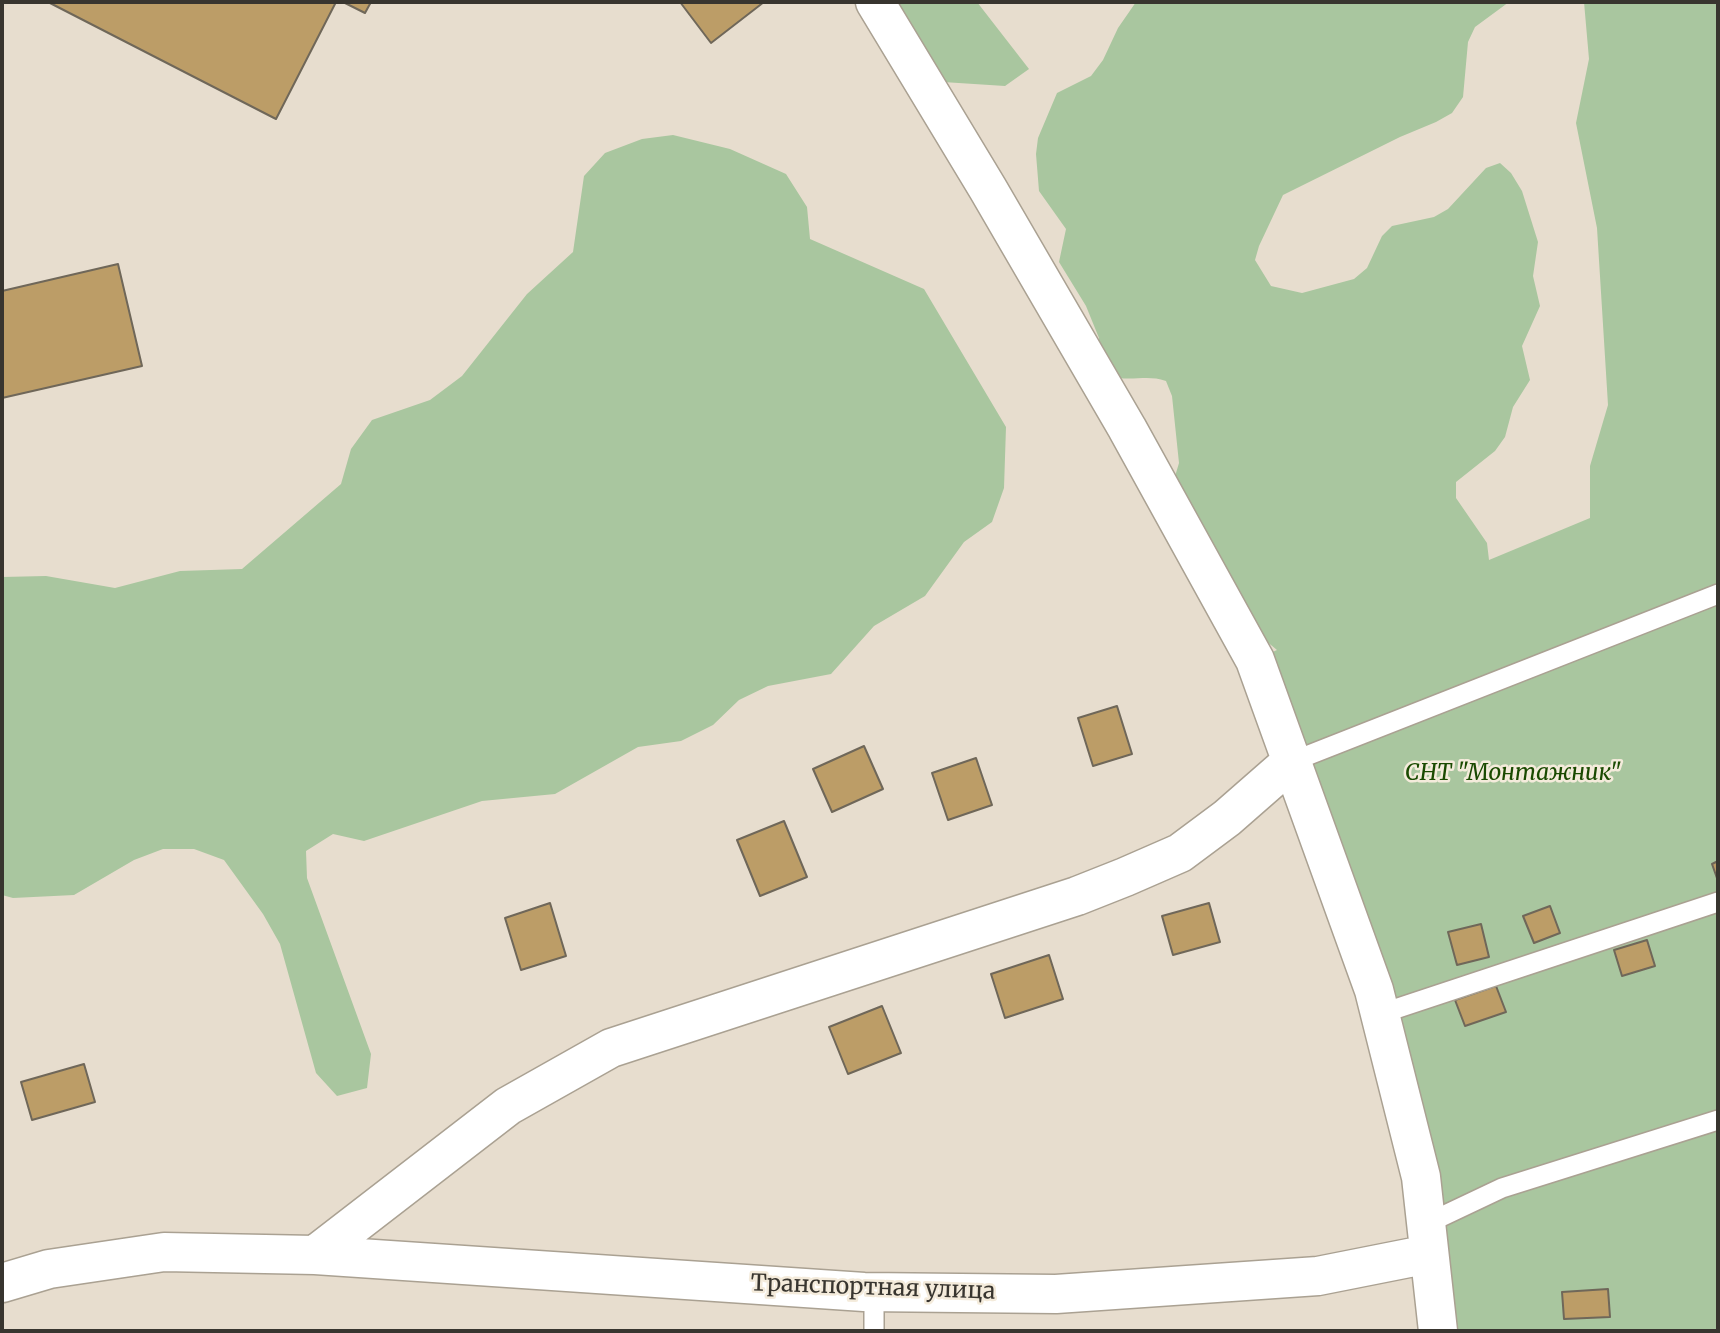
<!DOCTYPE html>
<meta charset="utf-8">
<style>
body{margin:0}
#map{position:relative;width:1720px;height:1333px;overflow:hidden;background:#e7ddce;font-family:Merriweather,serif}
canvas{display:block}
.frame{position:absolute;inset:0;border:4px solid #38352f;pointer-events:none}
</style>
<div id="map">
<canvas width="1720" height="1333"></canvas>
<div class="frame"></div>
</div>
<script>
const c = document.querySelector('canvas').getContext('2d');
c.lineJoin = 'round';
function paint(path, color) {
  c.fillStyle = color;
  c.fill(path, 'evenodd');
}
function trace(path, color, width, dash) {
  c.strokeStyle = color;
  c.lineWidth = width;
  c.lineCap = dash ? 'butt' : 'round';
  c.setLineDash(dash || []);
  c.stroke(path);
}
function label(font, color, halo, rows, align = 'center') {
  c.font = font + ' Merriweather,serif';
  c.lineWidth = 5;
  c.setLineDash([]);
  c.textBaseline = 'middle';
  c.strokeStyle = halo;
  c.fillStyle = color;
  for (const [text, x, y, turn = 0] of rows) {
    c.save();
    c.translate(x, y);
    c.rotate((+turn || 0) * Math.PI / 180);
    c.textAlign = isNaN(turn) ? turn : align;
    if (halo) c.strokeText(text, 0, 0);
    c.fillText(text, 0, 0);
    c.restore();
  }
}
paint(new Path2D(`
 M892,2H977L1029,69L1005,86L943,82Z
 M1136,2H1509L1475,27L1468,42L1463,97L1452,113L1436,122L1400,137L1283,195L1259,246L1255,260L1271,286L1302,293L1354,279L1367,268L1382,236L1392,226L1434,217L1448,209L1486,168L1500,163L1511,173L1522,191L1538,242L1533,276L1540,306L1522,346L1530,380L1513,407L1505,437L1495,451L1456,482V498L1487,543L1489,560L1590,518V466L1608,405L1597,228L1576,123L1589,59L1584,2H1718V1331H1438L1421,1177L1255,660L1277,650L1265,640L1170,493L1179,463L1172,396L1166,381C1149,375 1137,380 1119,378L1099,353V338L1086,306L1059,262L1066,229L1039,191L1036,154L1038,138L1057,93L1091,76L1103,60L1118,28Z
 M673,135L730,149L786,174L807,207L810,239L924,289L1006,427L1004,488L992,522L964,542L925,596L874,626L831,674L768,686L739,700L713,725L681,741L638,747L555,794L482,801L364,841L333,834L306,851L307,878L371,1054L367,1088L337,1096L316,1073L280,944L263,914L224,860L194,849H163L134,860L74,895L13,898L2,895V577L46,576L115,588L180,571L242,569L341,484L351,449L372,420L430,400L462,376L527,294L573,252L584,176L605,153L642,139Z`), '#a9c69f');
const building = new Path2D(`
 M48,2H336L276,119Z
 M343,2H371L365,13Z
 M680,2H764L711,43Z
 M118,264L142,366L2,398V291Z
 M1117,706L1132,754L1093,766L1078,718Z
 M864,746L883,789L832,812L813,769Z
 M976,758L992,805L948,820L932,773Z
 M784,821L807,877L760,896L737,840Z
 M1718,861V881L1712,864Z
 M550,903L566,956L521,970L505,918Z
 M1209,903L1220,942L1173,955L1162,916Z
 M1550,906L1560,933L1534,943L1523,916Z
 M1481,924L1489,957L1457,965L1448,932Z
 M1647,940L1655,966L1622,976L1614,950Z
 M1049,955L1063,999L1005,1018L991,974Z
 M1496,986L1506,1012L1465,1026L1455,1000Z
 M882,1006L901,1053L848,1074L829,1027Z
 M84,1064L95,1102L32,1120L21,1082Z
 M1608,1289L1610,1317L1564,1319L1562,1292Z`);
paint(building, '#bc9d67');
trace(building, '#6f6759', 2);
const service = new Path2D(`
 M1291,762L1718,594
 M1380,1014L1718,902
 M1426,1224L1502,1188L1718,1120
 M874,1292V1331`);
const minor = new Path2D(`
 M875,2L988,189L1127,428L1255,660L1374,990L1421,1177L1438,1331
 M315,1255L508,1106L611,1048L1077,896L1125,877L1180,853L1227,818L1291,762
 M2,1283L49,1269L164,1252L315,1255L864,1292L1056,1294L1318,1276L1429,1254`);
trace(service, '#aaa192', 22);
trace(minor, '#aaa192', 41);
trace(service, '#fff', 19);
trace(minor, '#fff', 38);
label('italic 23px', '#1a4a01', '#f4ebdb', [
 ["СНТ \"Монтажник\"",1513,773]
]);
label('23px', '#38352f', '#f4ebdb', [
 ["Транспортная улица",873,1288,2]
]);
</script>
